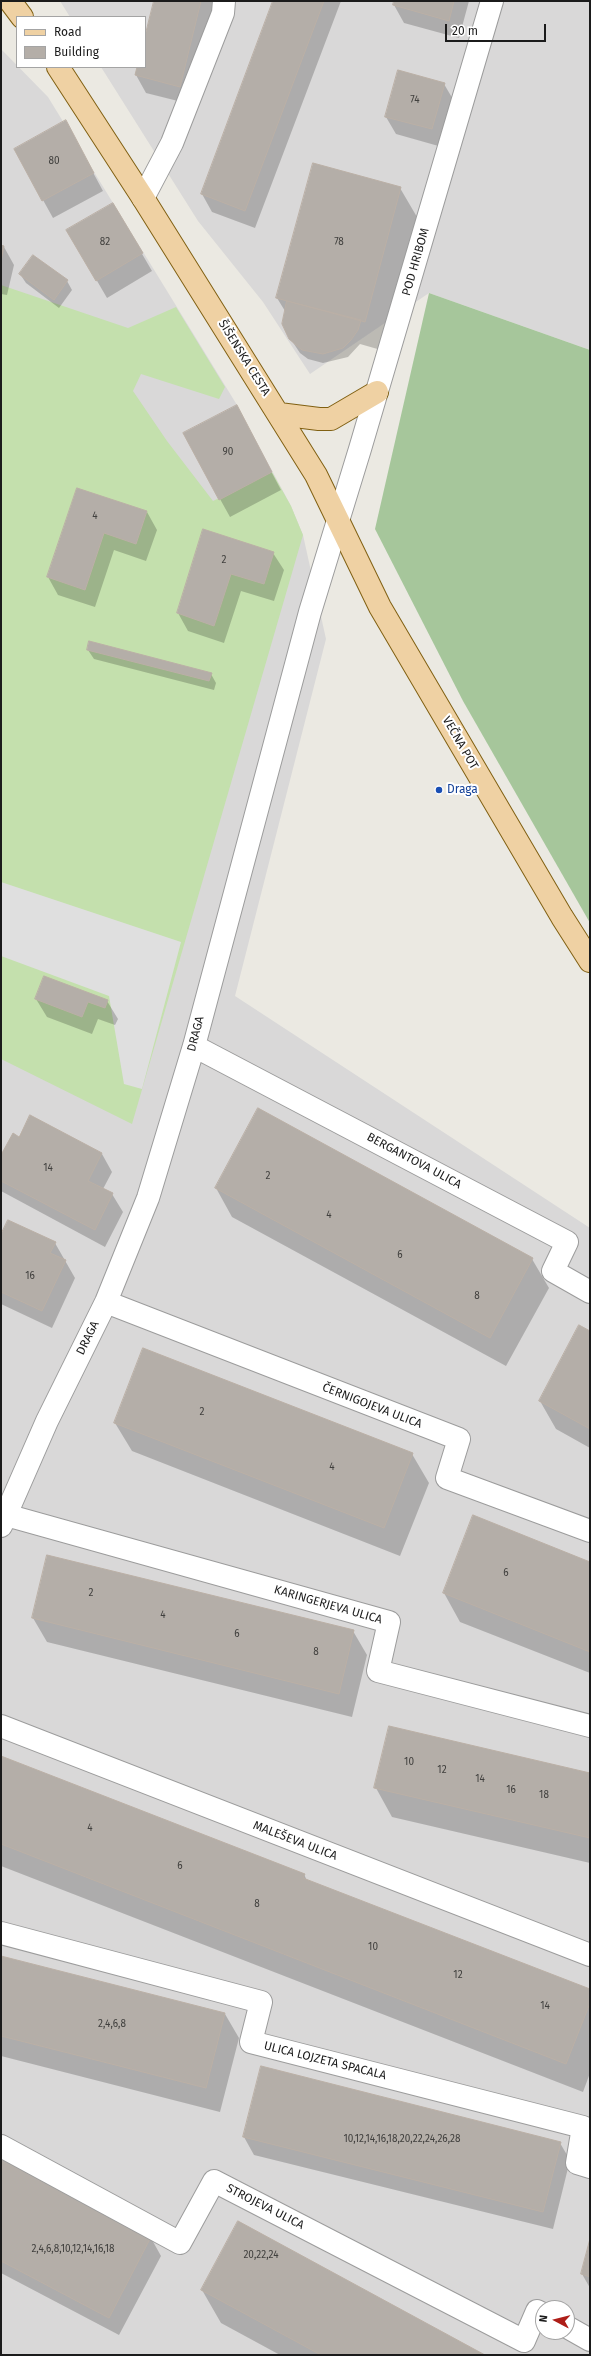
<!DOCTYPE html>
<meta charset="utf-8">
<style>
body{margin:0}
#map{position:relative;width:591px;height:2356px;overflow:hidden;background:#ebe9e2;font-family:"Fira Sans",sans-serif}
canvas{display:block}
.frame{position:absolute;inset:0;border:2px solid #1b1b1b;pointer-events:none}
.legend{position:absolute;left:16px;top:16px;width:130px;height:52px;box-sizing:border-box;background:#fff;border:1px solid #a4a4a4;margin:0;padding:5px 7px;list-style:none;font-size:12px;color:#1b1b1b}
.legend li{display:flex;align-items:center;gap:8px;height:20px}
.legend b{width:20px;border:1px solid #a4a4a4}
.north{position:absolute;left:535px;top:2300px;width:40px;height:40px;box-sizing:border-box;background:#fff;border:1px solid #a4a4a4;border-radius:50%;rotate:277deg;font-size:11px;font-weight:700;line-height:16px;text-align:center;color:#1b1b1b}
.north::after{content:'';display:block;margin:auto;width:14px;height:18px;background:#ae1e18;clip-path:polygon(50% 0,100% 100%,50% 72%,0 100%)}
.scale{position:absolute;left:445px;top:24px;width:101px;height:18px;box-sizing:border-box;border:2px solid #1b1b1b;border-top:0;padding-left:5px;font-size:12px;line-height:14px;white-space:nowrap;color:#1b1b1b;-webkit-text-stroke:3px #fff;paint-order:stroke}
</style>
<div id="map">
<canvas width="591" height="2356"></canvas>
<div class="frame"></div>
<ul class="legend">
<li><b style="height:5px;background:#efd1a3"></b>Road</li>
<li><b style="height:11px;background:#b4aea8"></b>Building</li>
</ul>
<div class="north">N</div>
<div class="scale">20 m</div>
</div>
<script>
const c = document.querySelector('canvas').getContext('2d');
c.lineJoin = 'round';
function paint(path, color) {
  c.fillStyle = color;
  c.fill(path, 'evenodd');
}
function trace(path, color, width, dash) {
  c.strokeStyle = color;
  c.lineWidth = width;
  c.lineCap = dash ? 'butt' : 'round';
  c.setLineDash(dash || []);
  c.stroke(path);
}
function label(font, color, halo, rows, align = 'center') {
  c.font = font + ' "Fira Sans",sans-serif';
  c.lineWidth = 4;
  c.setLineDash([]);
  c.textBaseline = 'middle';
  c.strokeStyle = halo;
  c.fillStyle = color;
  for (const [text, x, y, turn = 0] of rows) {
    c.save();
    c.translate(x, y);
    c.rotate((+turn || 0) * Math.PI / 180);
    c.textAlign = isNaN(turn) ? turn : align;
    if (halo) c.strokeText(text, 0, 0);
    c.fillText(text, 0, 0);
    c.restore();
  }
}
paint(new Path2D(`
 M60,1H590V350L429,293L310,374L263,302L198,221L101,67H145V17H70Z
 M1,49L48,97L237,405L291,506L303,535L326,639L235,996L590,1228V2355H1ZM543,2308H567V2332H543Z`), '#d9d8d8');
paint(new Path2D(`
 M1,285L128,328L176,307L225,387L219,399L141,374L133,391L167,441L213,501L272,472L291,506L303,535L132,1124L1,1059Z`), '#c4e0ad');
paint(new Path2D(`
 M429,293L590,350V923L463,701L375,529Z`), '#a6c69b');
paint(new Path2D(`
 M1,882L181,942L142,1089L124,1084L109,996L1,956Z`), '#dfdfdf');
paint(new Path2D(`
 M155,1H212L214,6L190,104L146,93L136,75L138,67H145V40Z
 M275,1H341L255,228L212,212L202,194Z
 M395,1H469L459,38L404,23L394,5Z
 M444,84L454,101L442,147L396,134L386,117Z
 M75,139L103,191L53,218L43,200Z
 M400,188L417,217L381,350L360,344L348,357L323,363L308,359L300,353L286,332L283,320L285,311L277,298Z
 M113,204L152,271L107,298L68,231Z
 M1,247H4L14,265L7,295L1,294Z
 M20,274L67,281L72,290L59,308L26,283Z
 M246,424L281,490L230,517L220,499Z
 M77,489L147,512L157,530L146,561L114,550L95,607L58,595L48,577Z
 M204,530L273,553L284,570L274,601L241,591L224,643L188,631L178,613Z
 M88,650L211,674L216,683L214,690L94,659Z
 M36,999L107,1001L118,1019L115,1025L98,1019L92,1034L47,1017Z
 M31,1116L102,1154L112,1172L103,1189L112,1194L123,1212L105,1247L1,1191V1157L19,1138Z
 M216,1188L532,1259L549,1288L506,1366L232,1217Z
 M1,1236L55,1243L75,1278L52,1328L1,1304Z
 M590,1332V1448L556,1429L540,1401Z
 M115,1423L412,1454L429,1483L400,1556L132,1451Z
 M590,1563V1673L460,1622L444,1593Z
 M33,1618L353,1631L367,1655L352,1717L47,1642Z
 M1,1757L304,1874L307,1881L590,1990V2073L583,2092L1,1866Z
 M590,1774V1863L392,1817L376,1788Z
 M1,1957L225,2014L239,2038L220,2112L1,2056Z
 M244,2137L560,2143L570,2160L553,2229L254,2155Z
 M1,2158L151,2238L161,2256L119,2335L1,2273Z
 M590,2243V2288L582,2274Z
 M202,2290L483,2355H280L221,2323Z`), '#0003');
const building = new Path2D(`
 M154,1H201L180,87L135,75L137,67H145V36Z
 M273,1H324L245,211L201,194Z
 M394,1H454L449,21L393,5Z
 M398,70L445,83L432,129L385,117Z
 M66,120L94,173L42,201L14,149Z
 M313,163L401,187L365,322L276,298Z
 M113,203L143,253L96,281L66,230Z
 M1,245L4,246L1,261Z
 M33,255L68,280L54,300L19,274Z
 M287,301L361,320L358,330L351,340L343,348L323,354L302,350L289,339L282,324Z
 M237,405L272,472L219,500L183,433Z
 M77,488L147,511L136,544L104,533L85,590L47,577Z
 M203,529L274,552L264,584L231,574L214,626L177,613Z
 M89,641L212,673L209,681L87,650Z
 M44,976L108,1000L105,1008L88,1002L82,1017L35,999Z
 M258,1108L533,1258L490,1338L215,1188Z
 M30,1115L102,1153L88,1181L113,1193L95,1230L1,1181V1155L13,1133L19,1137Z
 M8,1220L56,1242L50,1253L66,1260L42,1311L1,1292V1234Z
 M579,1325L590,1331V1429L539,1401Z
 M143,1348L413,1453L384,1528L114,1423Z
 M473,1515L590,1562V1652L443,1593Z
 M47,1555L354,1630L339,1694L32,1618Z
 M389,1726L590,1773V1838L374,1788Z
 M1,1756L305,1874L303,1878L590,1989V2003L566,2064L1,1844Z
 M1,1956L225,2013L206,2088L1,2036Z
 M261,2066L561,2142L543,2212L243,2137Z
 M1,2157L151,2237L109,2318L1,2261Z
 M238,2221L485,2355H321L201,2290Z
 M590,2239V2277L581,2274Z`);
paint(building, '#b4aea8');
trace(building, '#bbb0a6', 1);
const minor = new Path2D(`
 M143,198L172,143L223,13L224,1
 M194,1046L567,1242L553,1271L590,1292
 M106,1302L459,1439L447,1478L590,1531
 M6,1515L389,1622L378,1671L590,1726
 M1,1526L47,1421L106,1302L148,1198L194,1046L310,612L360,449L492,1
 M1,1726L590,1955
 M1,1933L261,2002L251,2042L583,2127L577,2163L590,2167
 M1,2146L180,2243L214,2181L524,2341L537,2311L543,2314
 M567,2327L590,2340`);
const major = new Path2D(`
 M10,1L22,17
 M58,67L143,198L316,475L380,607L562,917L590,961
 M279,414L319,419H331L377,392`);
trace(minor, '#9c9c9c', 24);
trace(major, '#806012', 24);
trace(minor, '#fff', 22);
trace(major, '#efd1a3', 22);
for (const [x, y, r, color] of [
 [439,790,4,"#1a4fb4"]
]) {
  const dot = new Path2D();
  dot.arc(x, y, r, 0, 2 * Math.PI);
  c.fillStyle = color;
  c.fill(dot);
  trace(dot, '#fff', 1.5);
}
label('10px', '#41403e', null, [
 ["74",415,100],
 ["80",54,161],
 ["82",105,242],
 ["78",339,242],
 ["90",228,452],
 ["4",95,516],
 ["2",224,560],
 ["14",48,1168],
 ["2",268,1176],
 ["4",329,1215],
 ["6",400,1255],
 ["16",30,1276],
 ["8",477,1296],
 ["2",202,1412],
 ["4",332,1467],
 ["6",506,1573],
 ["2",91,1593],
 ["4",163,1615],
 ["6",237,1634],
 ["8",316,1652],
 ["10",409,1762],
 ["12",442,1770],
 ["14",480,1779],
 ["16",511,1790],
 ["18",544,1795],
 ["4",90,1828],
 ["6",180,1866],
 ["8",257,1904],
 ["10",373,1947],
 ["12",458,1975],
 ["14",545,2006],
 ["2,4,6,8",112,2024],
 ["10,12,14,16,18,20,22,24,26,28",402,2139],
 ["2,4,6,8,10,12,14,16,18",73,2249],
 ["20,22,24",261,2255]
]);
label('12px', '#1b1b1b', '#fff', [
 ["POD HRIBOM",416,262,-74],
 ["ŠIŠENSKA CESTA",244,358,58],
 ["VEČNA POT",460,743,60],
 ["DRAGA",196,1034,-76],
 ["BERGANTOVA ULICA",414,1161,28],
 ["DRAGA",88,1338,-64],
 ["ČERNIGOJEVA ULICA",372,1406,21],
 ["KARINGERJEVA ULICA",328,1605,16],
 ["MALEŠEVA ULICA",295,1841,21],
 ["ULICA LOJZETA SPACALA",325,2061,14],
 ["STROJEVA ULICA",265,2207,27]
]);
label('12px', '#164399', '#fff', [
 ["Draga",447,790]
], 'left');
</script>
